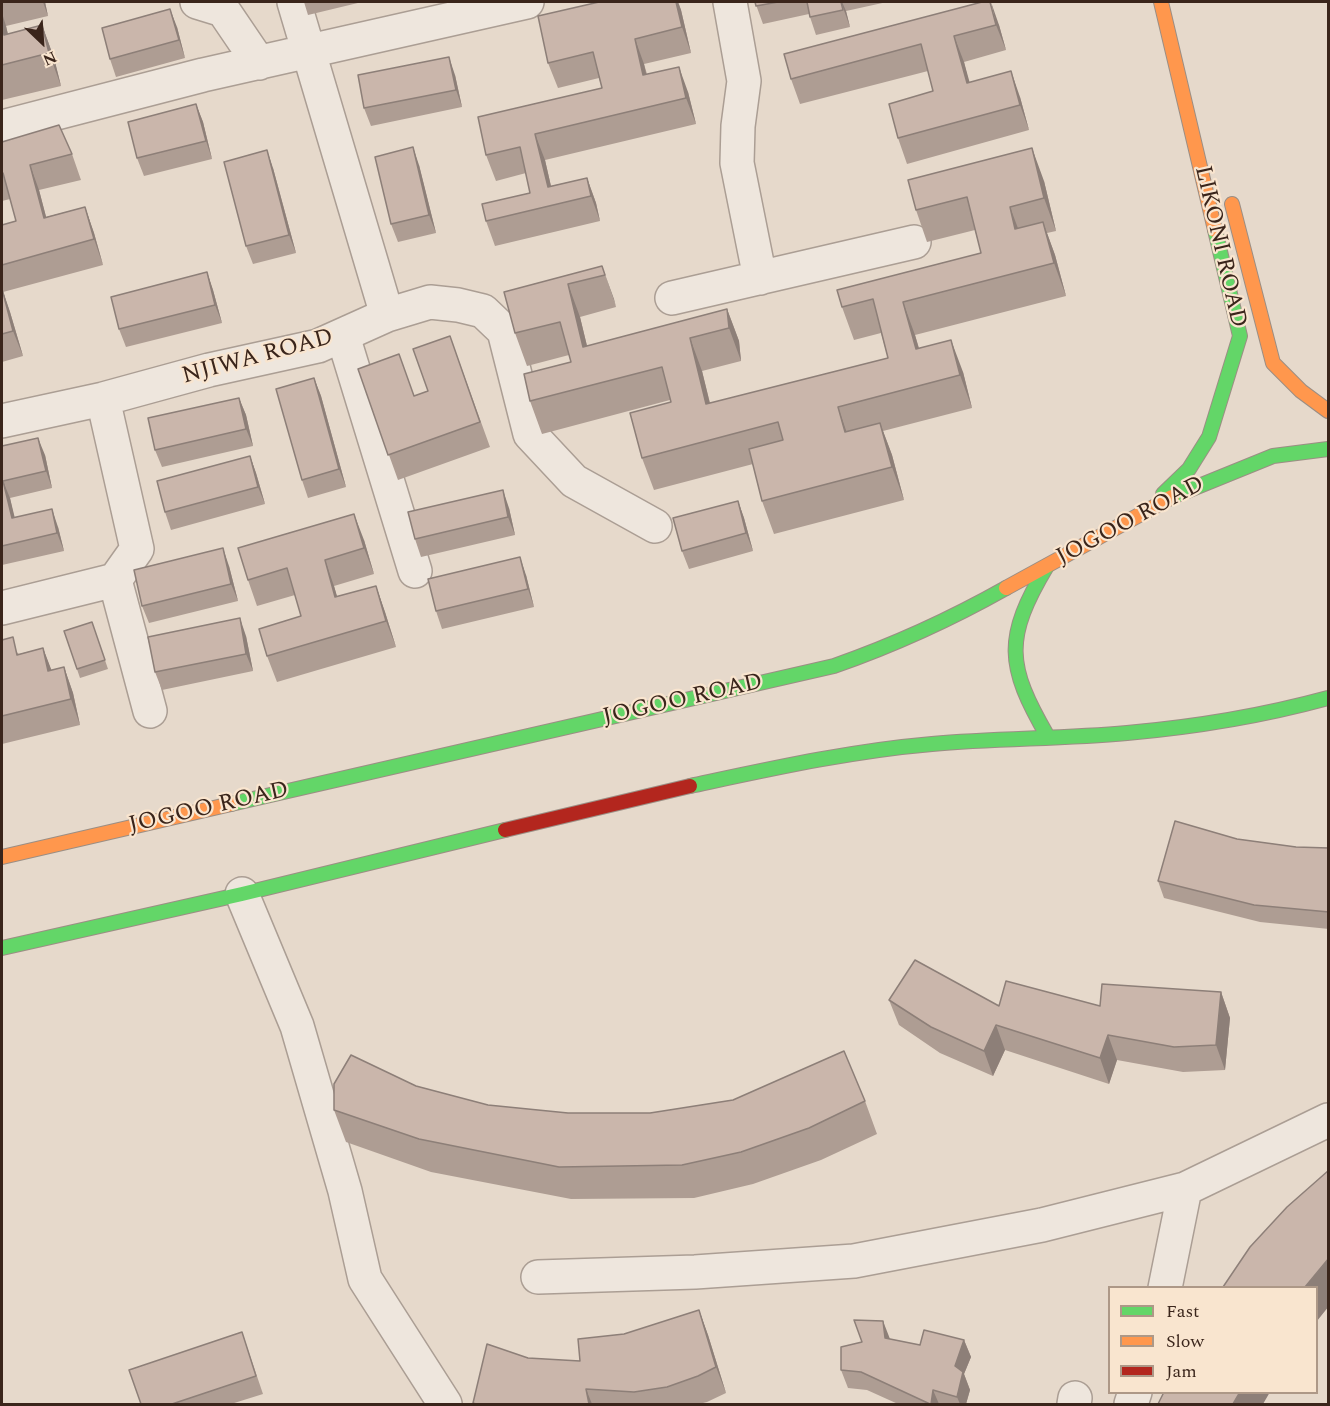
<!DOCTYPE html>
<style>
body{margin:0}
#map{position:relative;width:1330px;height:1406px;overflow:hidden;background:#e6d9cb;font-family:Spectral,serif}
canvas{display:block}
.frame{position:absolute;inset:0;border:3px solid #3a251b;pointer-events:none}
.legend{position:absolute;left:1108px;top:1286px;width:210px;height:108px;box-sizing:border-box;background:#f9e5cf;border:2px solid #ad9887;margin:0;padding:8px 10px;list-style:none;font-size:18px;color:#3a251b}
.legend li{display:flex;align-items:center;gap:12px;height:30px}
.legend b{width:30px;border:2px solid #ad9887}
.north{position:absolute;left:12px;top:12px;width:60px;height:60px;-webkit-text-stroke:4px #f9e5cf;paint-order:stroke;rotate:155deg;font-size:16px;font-weight:700;line-height:24px;text-align:center;color:#3a251b}
.north::after{content:'';display:block;margin:auto;width:21px;height:27px;background:#3a251b;clip-path:polygon(50% 0,100% 100%,50% 72%,0 100%)}
</style>
<div id="map">
<canvas width="1330" height="1406"></canvas>
<div class="frame"></div>
<ul class="legend">
<li><b style="height:8px;background:#63d668"></b>Fast</li>
<li><b style="height:8px;background:#ff974d"></b>Slow</li>
<li><b style="height:8px;background:#b3261e"></b>Jam</li>
</ul>
<div class="north">N</div>
</div>
<script>
const c = document.querySelector('canvas').getContext('2d');
c.lineJoin = 'round';
function trace(path, color, width, dash) {
  c.strokeStyle = color;
  c.lineWidth = width;
  c.lineCap = dash ? 'butt' : 'round';
  c.setLineDash(dash || []);
  c.stroke(path);
}
function paint(path, color) {
  c.fillStyle = color;
  c.fill(path, 'evenodd');
}
function label(font, color, halo, rows, align = 'center') {
  c.font = font + ' Spectral,serif';
  c.lineWidth = 4.5;
  c.setLineDash([]);
  c.textBaseline = 'middle';
  c.strokeStyle = halo;
  c.fillStyle = color;
  for (const [text, x, y, turn = 0] of rows) {
    c.save();
    c.translate(x, y);
    c.rotate((+turn || 0) * Math.PI / 180);
    c.textAlign = isNaN(turn) ? turn : align;
    if (halo) c.strokeText(text, 0, 0);
    c.fillText(text, 0, 0);
    c.restore();
  }
}
const street = new Path2D(`
 M197,2L223,10L259,63
 M294,2L387,315
 M730,2L744,81L738,126L737,163L760,278
 M2,127L203,75L527,2
 M672,298L914,242
 M343,336L415,571
 M2,421L103,399L209,370L318,346L387,315L430,302L458,305L483,311L504,331L530,434L574,481L655,526
 M115,580L150,711
 M2,608L115,580L137,549L103,399
 M242,894L297,1026L345,1191L365,1279L445,1404
 M538,1277L695,1272L854,1261L1042,1225L1185,1189L1328,1120
 M1165,1288L1185,1189
 M1074,1404L1075,1398
 M1131,1404L1135,1392`);
const fast = new Path2D(`
 M1163,494L1189,469L1209,437L1240,336L1215,230
 M1172,497L1273,456L1328,449
 M1047,566C1004,638 1006,665 1048,737
 M690,786C770,769 850,751 932,744C996,738 1062,739 1127,733C1195,727 1262,716 1328,698
 M231,804L834,666C894,645 951,619 1006,588
 M2,948L242,894L505,830`);
const slow = new Path2D(`
 M1161,2L1215,230
 M1232,204L1273,363L1301,391L1328,411
 M1006,588L1172,497
 M2,857L231,804`);
const jam = new Path2D(`
 M505,830L690,786`);
trace(street, '#ab9e94', 36);
trace(fast, '#9b8e84', 16);
trace(slow, '#9b8e84', 16);
trace(jam, '#9b8e84', 16);
trace(street, '#eee6dd', 33);
trace(fast, '#63d668', 14);
trace(slow, '#ff974d', 14);
trace(jam, '#b3261e', 14);
paint(new Path2D(`
 M2,2H45L48,16L6,26L8,34L42,25L54,58L61,86L2,100Z
 M304,2H362L308,15Z
 M599,2H678L681,10L691,53L644,64L647,74L688,92L696,124L545,160L551,186L587,178L596,203L600,221L495,246L486,221L530,193L526,173L496,181L486,155L602,88L599,78L558,88L548,63Z
 M755,2H887L846,11L850,27L816,35L809,14L763,24Z
 M982,2L999,25L1006,50L964,62L969,83L1020,97L1029,130L907,164L898,138L933,91L928,71L800,104L791,79Z
 M177,27L185,58L116,77L110,59Z
 M455,75L462,107L371,126L364,108Z
 M196,104L203,122L212,159L144,176L137,158Z
 M2,142L72,154L81,180L39,190L46,217L85,207L94,233L103,265L3,292L10,312L23,356L2,362V225L16,221L10,199L2,201Z
 M419,165L436,233L398,242L391,224Z
 M273,168L296,253L253,264L246,246Z
 M908,180L1044,181L1056,231L1047,233L1055,255L1066,296L915,335L919,348L963,372L972,408L883,431L892,455L904,500L774,534L762,501L753,464L654,490L642,458L671,402L670,400L542,434L530,401L571,362L569,355L527,366L515,333L504,292L602,266L616,307L580,317L587,346L727,309L739,341L741,361L702,371L710,403L888,358L881,333L854,340L842,307L981,253L975,230L927,242L916,210Z
 M207,272L213,290L222,323L126,347L119,329Z
 M450,336L490,447L398,480L358,369L414,396L428,391Z
 M314,378L321,396L346,487L308,498L302,480Z
 M239,398L246,415L253,446L162,467L155,450Z
 M2,446L45,455L52,488L10,498L14,517L58,527L64,551L2,565Z
 M250,456L256,473L265,504L171,530L165,512Z
 M738,501L744,518L753,551L689,569L682,551Z
 M509,508L515,535L421,557L415,539Z
 M364,540L374,574L334,586L337,597L376,586L385,612L396,647L277,682L267,656L301,616L295,595L257,606L248,580Z
 M229,566L238,601L149,623L142,606Z
 M526,575L534,607L442,629L436,611Z
 M92,622L108,669L80,678L64,631Z
 M246,636L253,671L162,690L155,672Z
 M2,640L19,654L43,648L51,670L64,667L73,693L80,725L2,744Z
 M1237,839L1296,847L1329,848V929L1260,922L1164,898L1158,881Z
 M1221,992L1230,1018L1225,1070L1183,1072L1117,1060L1109,1084L1005,1050L993,1076L940,1053L899,1025L889,1000L999,1006H1100Z
 M416,1086L488,1105L568,1113H650L865,1101L877,1134L821,1160L753,1184L694,1198L571,1199L431,1172L346,1142L334,1110Z
 M699,1310L708,1335L726,1393L707,1402L699,1404H473V1403L528,1358L580,1361L624,1334Z
 M242,1332L263,1394L231,1404H141Z
 M890,1339L920,1345L964,1340L971,1357L964,1374L970,1390L966,1404H898L867,1390L848,1388L841,1370Z`), '#ae9d93');
paint(new Path2D(`
 M43,2H45L48,16Z
 M676,2H678L681,10L691,53L682,27Z
 M841,2H842L846,11L850,27Z
 M991,2L999,25L1006,50L996,25Z
 M170,9L177,27L185,58L179,40Z
 M2,13L6,26L14,62L4,35L2,25Z
 M42,25L54,58L61,86L49,53Z
 M954,36L964,62L977,109L967,83Z
 M635,39L644,64L652,101L643,75Z
 M449,57L455,75L462,107L456,90Z
 M679,67L688,92L696,124L686,98Z
 M1011,71L1020,97L1029,130L1020,105Z
 M196,104L203,122L212,159L206,141Z
 M535,134L545,160L555,204L548,187Z
 M413,147L419,165L436,233L429,215Z
 M1032,148L1044,181L1056,231L1044,198Z
 M267,150L273,168L296,253L289,235Z
 M30,165L39,190L53,243L44,218Z
 M587,178L596,203L600,221L591,196Z
 M85,207L94,233L103,265L94,239Z
 M1010,207L1022,239L1015,229Z
 M1043,222L1055,255L1066,296L1054,263Z
 M602,266L614,299L616,307L605,275Z
 M207,272L213,290L222,323L215,305Z
 M568,284L580,317L595,379L583,347Z
 M2,288L10,312L23,356L13,331Z
 M903,302L915,335L928,381L916,349Z
 M727,309L739,341L741,361L729,328Z
 M690,338L702,371L718,437L706,404Z
 M951,340L963,372L972,408L960,375Z
 M314,378L321,396L346,487L339,469Z
 M239,398L246,415L253,446L246,429Z
 M838,407L849,439L845,432Z
 M880,423L892,455L904,500L892,467Z
 M38,438L45,455L52,488L46,471Z
 M250,456L256,473L265,504L258,487Z
 M3,481L10,498L19,535L12,518Z
 M503,490L509,508L515,535L508,517Z
 M738,501L744,518L753,551L746,533Z
 M52,509L58,527L64,551L57,533Z
 M354,514L364,540L374,574L364,548Z
 M223,548L229,566L238,601L231,584Z
 M520,557L526,575L534,607L528,589Z
 M325,560L334,586L345,623L335,597Z
 M376,586L385,612L396,647L386,621Z
 M240,618L246,636L253,671L246,654Z
 M43,648L53,674L48,671Z
 M64,667L73,693L80,725L71,699Z
 M1221,992L1230,1018L1225,1070L1216,1045Z
 M996,1025L1005,1050L993,1076L984,1051Z
 M1108,1035L1117,1060L1109,1084L1100,1058Z
 M1329,1258V1306L1317,1321V1287H1305Z
 M699,1310L708,1335L726,1393L716,1367Z
 M883,1321L890,1339L885,1338Z
 M964,1340L971,1357L964,1374L970,1390L966,1404H960L957,1397L955,1366Z
 M586,1389L592,1404H589Z
 M933,1390L939,1404H931Z
 M1240,1392H1270L1263,1404H1233Z`), '#8d7f78');
const building = new Path2D(`
 M599,2H676L682,27L635,39L643,75L679,67L686,98L535,134L548,187L587,178L591,196L486,221L482,204L530,193L520,147L486,155L478,117L602,88L593,52L548,63L538,16Z
 M755,2H778L756,6Z
 M807,2H841L843,10L810,17Z
 M982,2H990L996,25L954,36L967,83L1011,71L1020,105L898,138L889,104L933,91L921,44L791,79L784,54Z
 M170,9L179,40L110,59L102,28Z
 M2,25L4,35L42,25L49,53L2,65Z
 M449,57L456,90L364,108L358,75Z
 M196,104L206,141L137,158L128,122Z
 M59,125L72,154L30,165L44,218L85,207L94,239L2,265V225L16,221L3,173H2V142Z
 M413,147L429,215L391,224L375,157Z
 M1032,148L1044,198L1010,207L1015,229L1043,222L1054,263L903,302L916,349L951,340L960,375L838,407L845,432L880,423L892,467L762,501L749,449L783,440L778,422L642,458L630,413L671,402L662,367L530,401L524,374L571,362L560,322L515,333L504,292L602,266L605,275L568,284L583,347L727,309L729,328L690,338L706,404L888,358L873,299L842,307L837,290L981,253L967,197L916,210L908,180Z
 M267,150L289,235L246,246L224,162Z
 M207,272L215,305L119,329L111,297Z
 M2,289L13,331L2,334Z
 M450,336L480,422L388,455L358,369L399,354L414,396L428,391L413,349Z
 M314,378L339,469L302,480L276,389Z
 M239,398L246,429L155,450L148,418Z
 M38,438L46,471L3,481L12,518L52,509L57,533L2,546V446Z
 M250,456L258,487L165,512L157,481Z
 M503,490L508,517L415,539L408,512Z
 M738,501L746,533L682,551L673,518Z
 M354,514L364,548L325,560L335,597L376,586L386,621L267,656L259,629L301,616L287,568L248,580L238,548Z
 M223,548L231,584L142,606L134,570Z
 M520,557L528,589L436,611L428,579Z
 M240,618L246,654L155,672L148,637Z
 M92,622L105,660L77,669L64,631Z
 M13,637L17,655L43,648L48,671L64,667L71,699L2,716V640Z
 M1175,821L1237,839L1296,847L1329,848V912L1254,905L1158,881Z
 M915,960L999,1006L1006,981L1100,1006L1102,984L1221,992L1216,1045L1174,1047L1108,1035L1100,1058L996,1025L984,1051L931,1027L889,1000Z
 M844,1051L865,1101L809,1128L741,1152L682,1165L559,1167L419,1139L334,1110V1084L351,1055L416,1086L488,1105L568,1113H650L733,1100Z
 M1329,1170V1258L1305,1287H1223L1250,1247L1287,1207Z
 M699,1310L716,1367L698,1376L667,1387L634,1392L586,1389L589,1404H476L473,1403L487,1344L528,1358L580,1361L578,1339L624,1334Z
 M854,1320L883,1321L885,1338L920,1345L924,1330L964,1340L955,1366L963,1372L957,1397L933,1390L931,1404H930L861,1372L841,1370V1347L862,1342Z
 M242,1332L256,1376L172,1404H141L129,1370Z
 M1164,1392H1240L1233,1404H1158Z`);
paint(building, '#cab6ab');
trace(building, '#8d7f78', 1.5);
label('24px', '#3a251b', '#f9e5cf', [
 ["LIKONI ROAD",1219,247,77],
 ["NJIWA ROAD",258,358,-15],
 ["JOGOO ROAD",1131,522,-28],
 ["JOGOO ROAD",683,701,-13],
 ["JOGOO ROAD",209,809,-13]
]);
</script>
